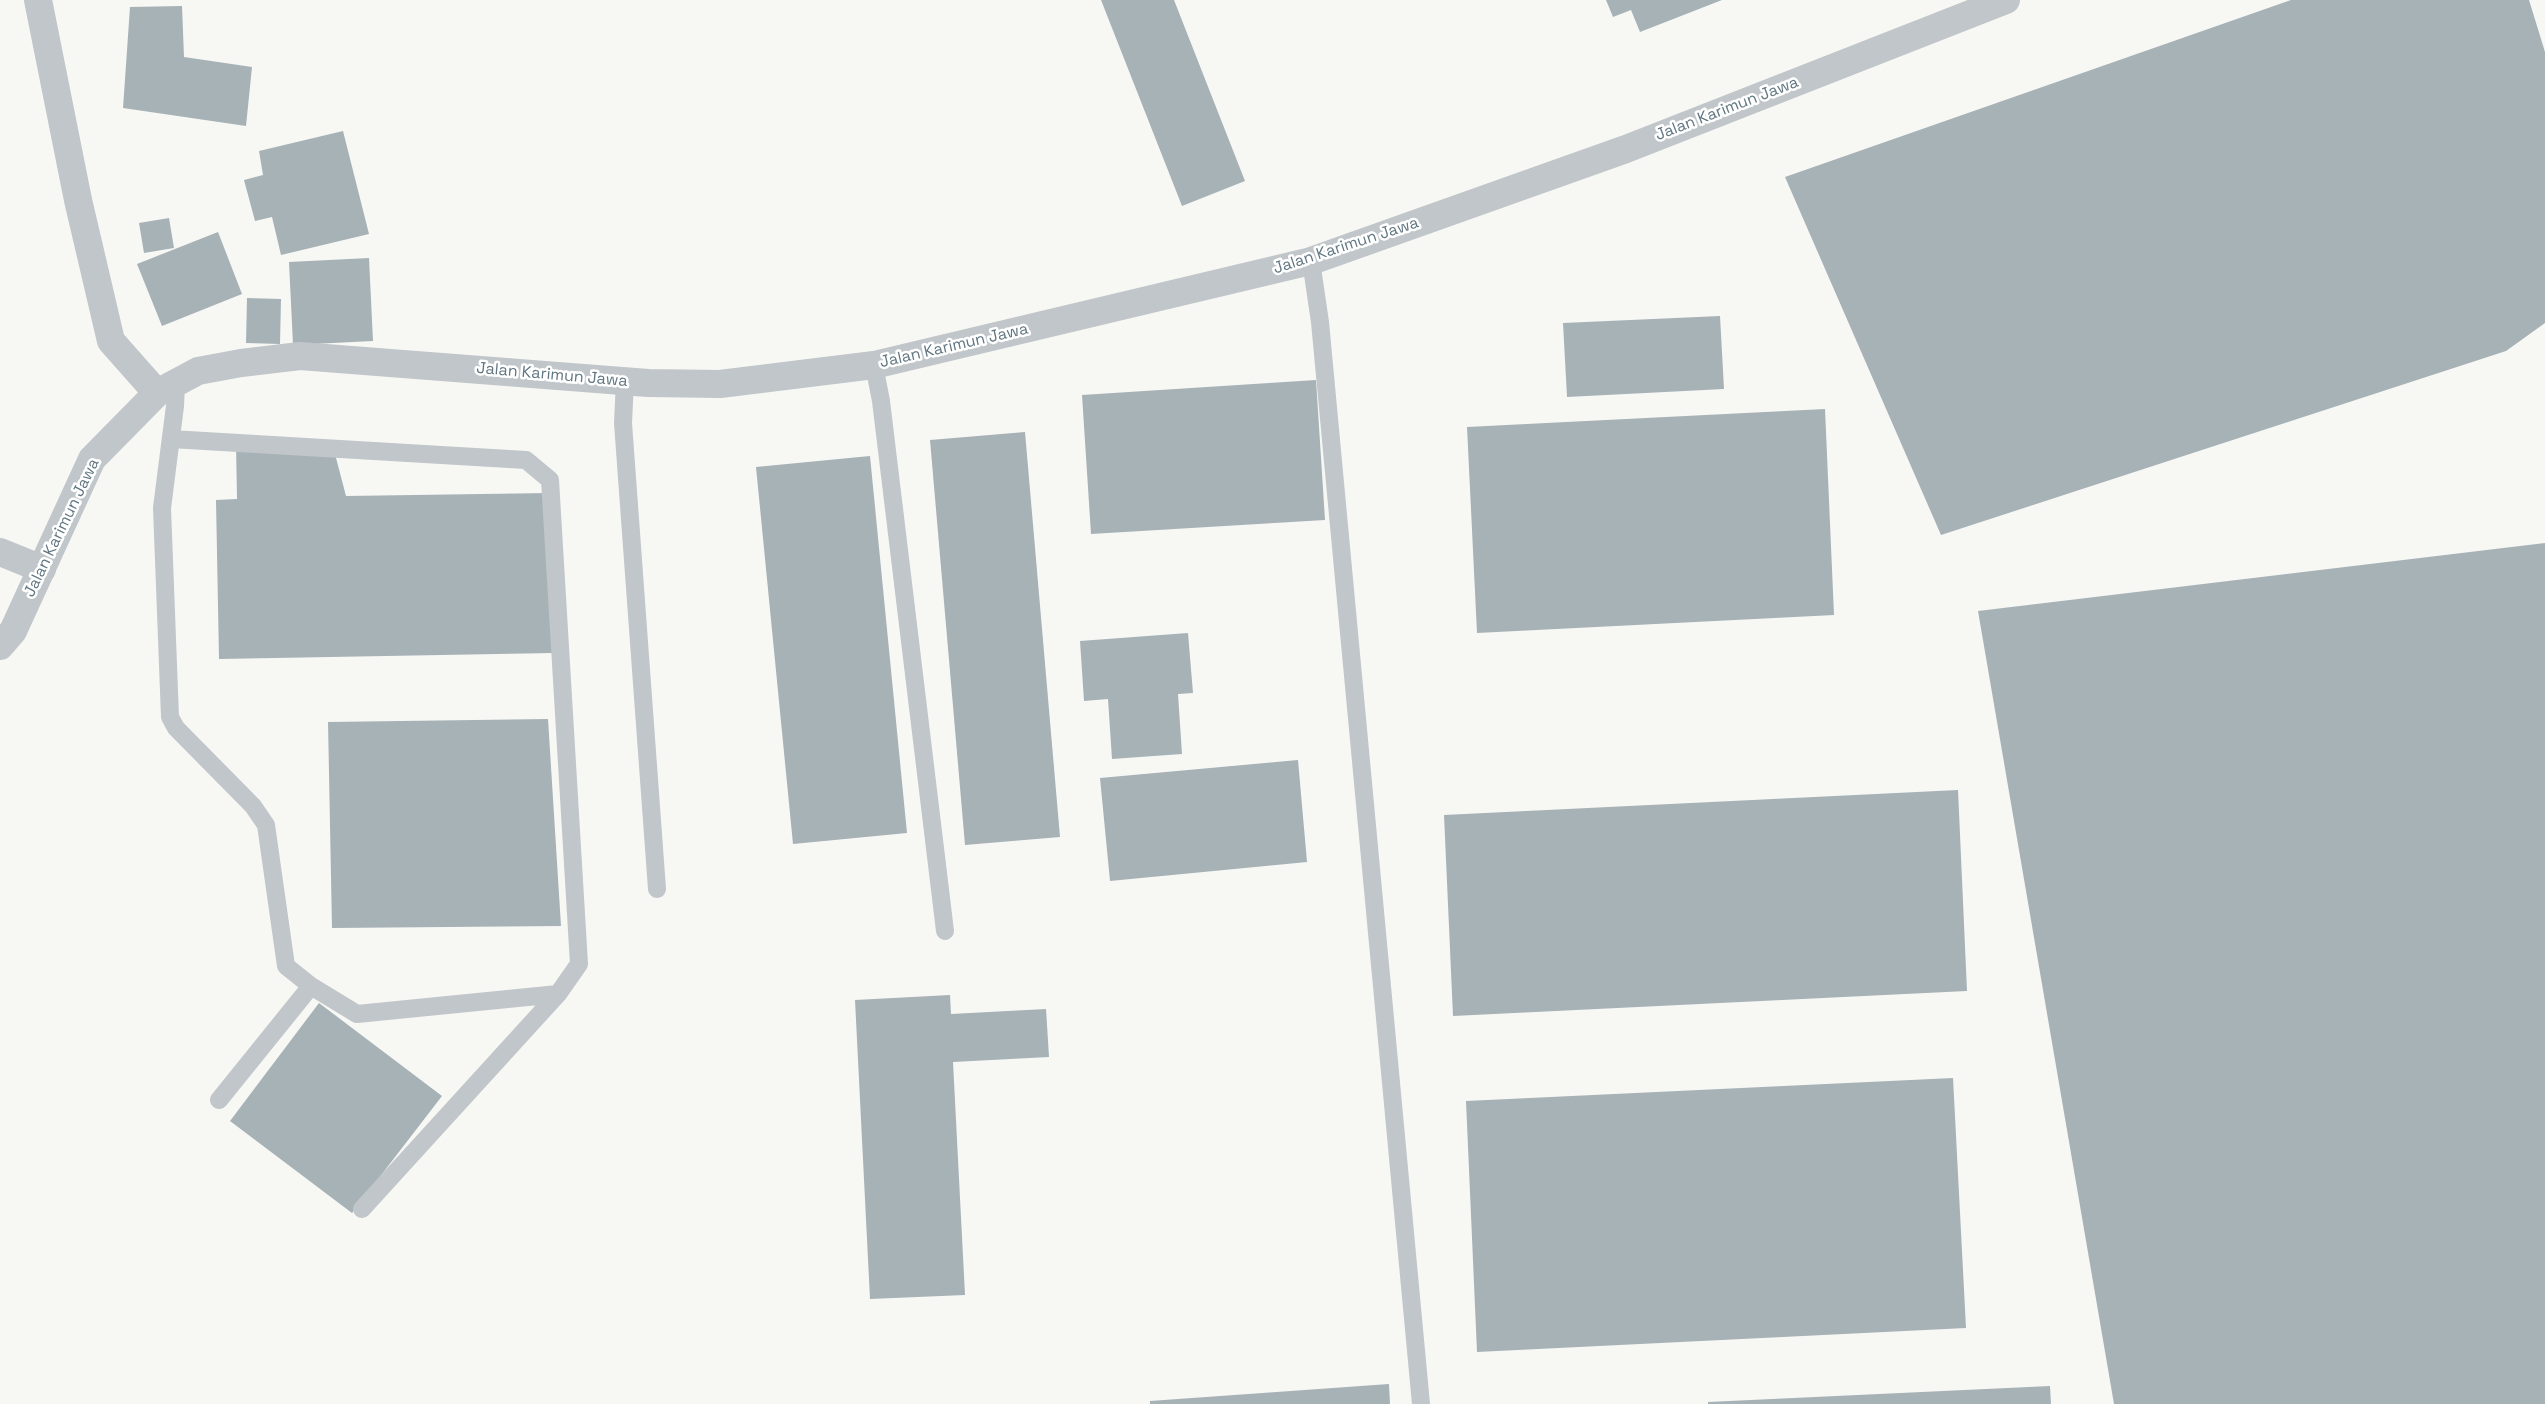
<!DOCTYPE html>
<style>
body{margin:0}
canvas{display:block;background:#f7f7f4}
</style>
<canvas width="2545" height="1404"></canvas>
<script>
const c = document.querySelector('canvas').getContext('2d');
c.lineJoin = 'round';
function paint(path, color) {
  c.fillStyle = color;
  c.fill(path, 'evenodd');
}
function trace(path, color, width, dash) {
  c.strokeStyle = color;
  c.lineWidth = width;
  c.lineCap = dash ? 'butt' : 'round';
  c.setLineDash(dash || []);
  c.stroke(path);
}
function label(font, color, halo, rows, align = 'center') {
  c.font = font + ' "Space Grotesk",sans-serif';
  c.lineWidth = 5;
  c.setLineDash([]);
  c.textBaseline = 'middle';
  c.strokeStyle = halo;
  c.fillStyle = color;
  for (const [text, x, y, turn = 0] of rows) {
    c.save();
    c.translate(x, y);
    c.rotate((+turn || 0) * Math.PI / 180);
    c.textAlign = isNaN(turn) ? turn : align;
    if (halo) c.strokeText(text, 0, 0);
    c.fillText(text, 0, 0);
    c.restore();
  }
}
paint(new Path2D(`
 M1101,0H1174L1245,181L1182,206Z
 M1606,0H1722L1640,32L1631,10L1613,17Z
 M2291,0H2529L2545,52V323L2506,351L1941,535L1785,177Z
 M182,6L184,57L252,67L246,126L123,108L130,7Z
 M343,131L369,234L281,255L272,217L255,221L244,180L263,175L259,151Z
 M169,218L174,248L144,253L139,223Z
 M218,232L242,294L162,326L137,264Z
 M369,258L373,341L293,345L289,262Z
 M247,298L281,299L280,344L246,343Z
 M1720,316L1724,389L1567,397L1563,323Z
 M1316,380L1325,520L1091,534L1082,395Z
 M1825,409L1834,615L1477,633L1467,427Z
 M1025,432L1060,837L965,845L930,440Z
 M236,443L335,454L346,496L550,493L553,653L219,659L216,500L237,499Z
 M870,456L907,833L793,844L756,467Z
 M2545,543V1404H2114L1978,611Z
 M1188,633L1193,693L1178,694L1182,754L1112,759L1108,699L1084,701L1080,641Z
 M548,719L561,926L332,928L328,722Z
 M1298,760L1307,862L1110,881L1100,778Z
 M1958,790L1967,991L1453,1016L1444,815Z
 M950,995L951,1014L1046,1009L1049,1057L953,1062L965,1295L870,1299L855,1000Z
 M319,1003L442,1096L352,1213L230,1121Z
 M1953,1078L1966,1328L1477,1352L1466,1101Z
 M1389,1384L1390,1404H1150V1401Z
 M2050,1386L2051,1404H1708V1402Z`), '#a7b2b7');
trace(new Path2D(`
 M1311,261L1320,322L1421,1404
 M874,365L881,401L945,931
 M625,381L623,423L657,889
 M171,439L526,460L550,480L579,964L558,994L357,1014L311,986L286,966L266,825L253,806L176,728L170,717L162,508L175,406L176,383
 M219,1100L311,986
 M362,1209L558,994`), '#c0c6c9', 18);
trace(new Path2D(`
 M38,0L78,200L111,341L157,393
 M0,552L42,569`), '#c0c6c9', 28);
trace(new Path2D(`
 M0,646L13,631L92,459L157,393L198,371L241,363L300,356L648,383L720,384L874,365L1311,261L1626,149L2006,0`), '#c0c6c9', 28);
label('16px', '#617681', '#fff', [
 ["Jalan Karimun Jawa",1727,109,-21],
 ["Jalan Karimun Jawa",1346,246,-18],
 ["Jalan Karimun Jawa",954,346,-13],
 ["Jalan Karimun Jawa",552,375,5],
 ["Jalan Karimun Jawa",62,528,-64]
]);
</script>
